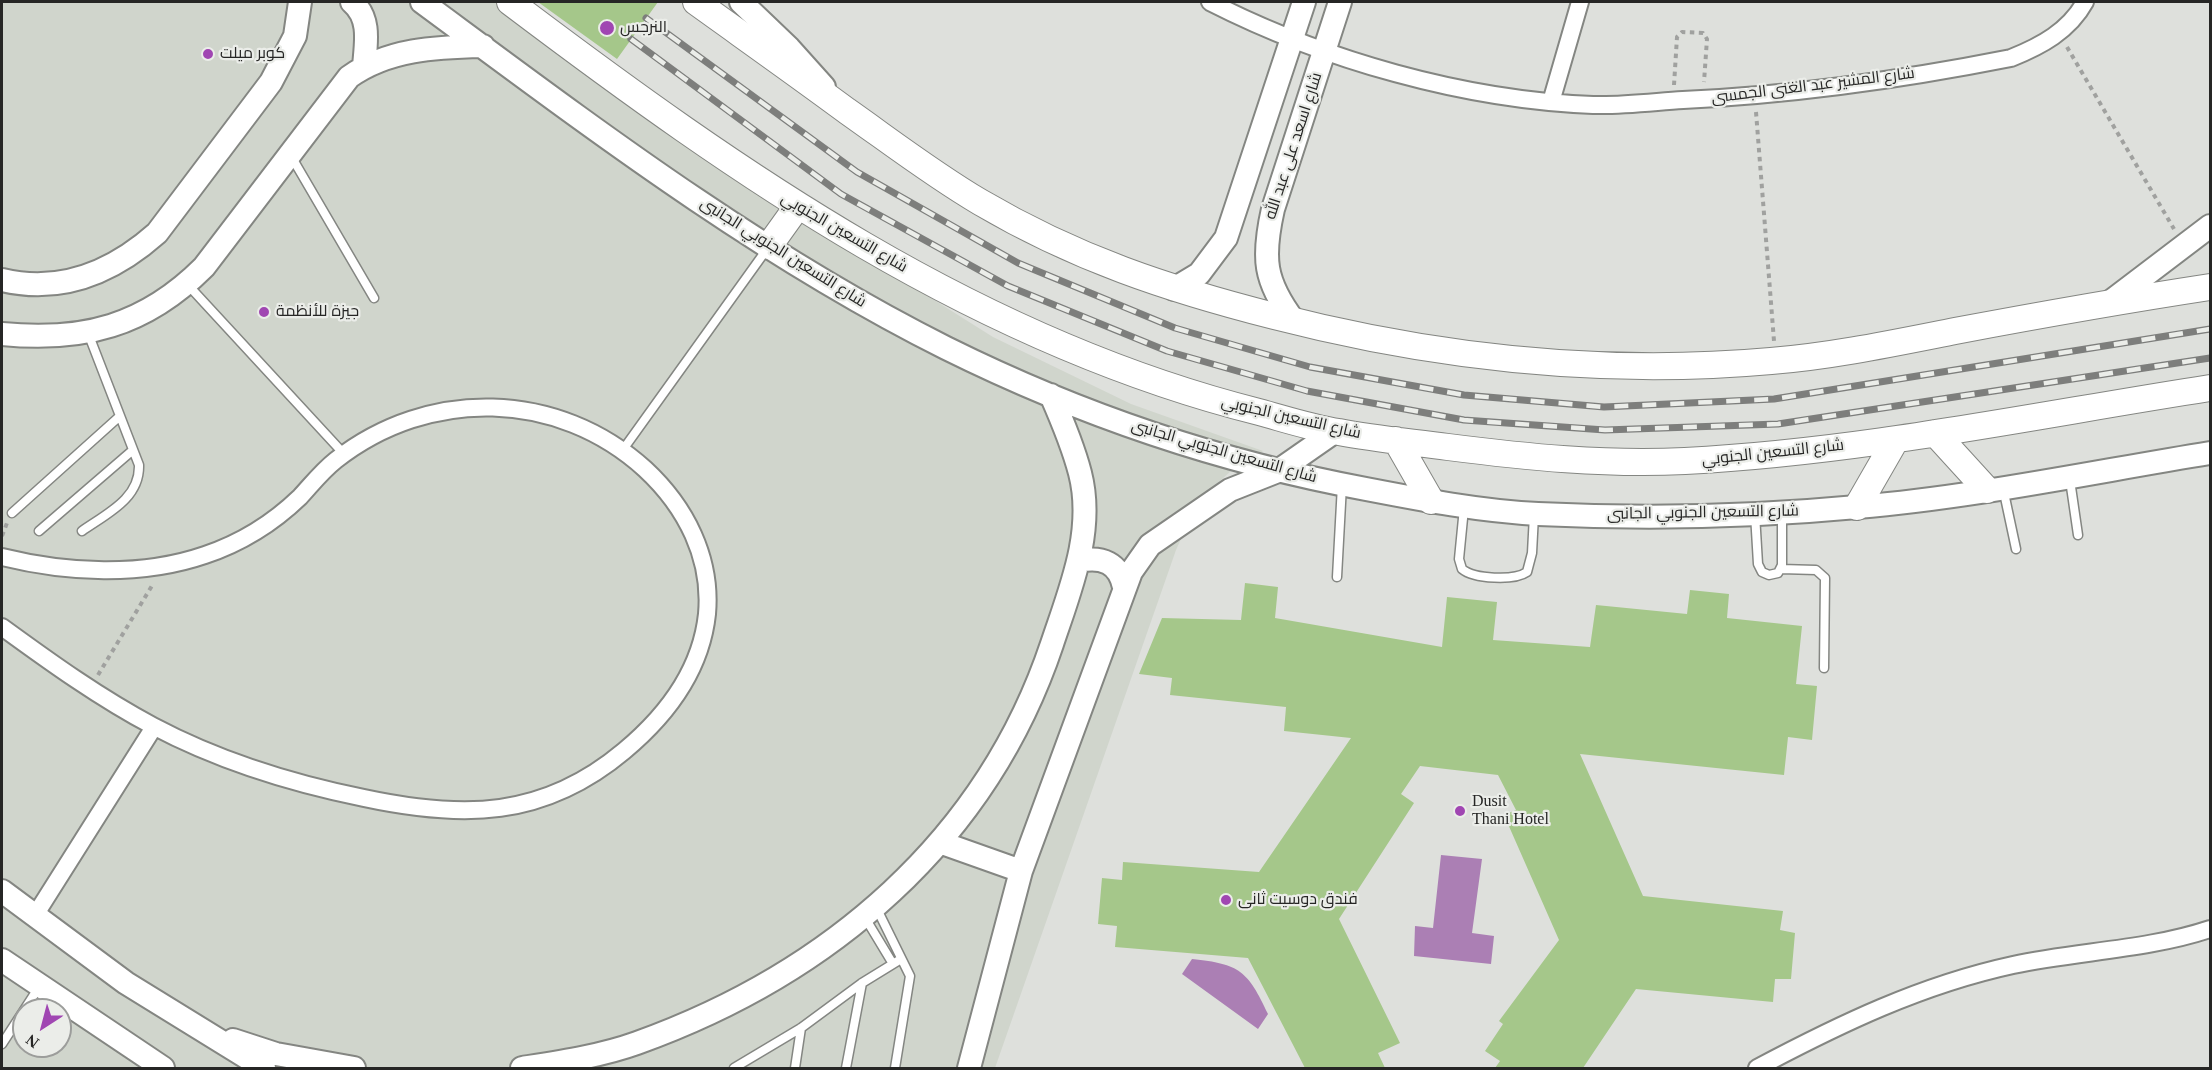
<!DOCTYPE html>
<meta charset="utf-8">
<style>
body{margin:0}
#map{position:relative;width:2212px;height:1070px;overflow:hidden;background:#dee0dc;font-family:"Times New Roman",serif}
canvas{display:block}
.frame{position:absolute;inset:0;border:3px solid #262625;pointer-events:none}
.north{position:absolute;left:12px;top:998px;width:60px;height:60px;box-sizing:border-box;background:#ebede9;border:2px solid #9c9d9b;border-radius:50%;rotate:216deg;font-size:16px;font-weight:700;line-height:24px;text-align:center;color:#262625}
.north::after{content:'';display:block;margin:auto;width:21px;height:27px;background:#a046b2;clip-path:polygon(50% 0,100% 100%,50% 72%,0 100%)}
</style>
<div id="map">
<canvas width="2212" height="1070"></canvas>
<div class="frame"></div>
<div class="north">N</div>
</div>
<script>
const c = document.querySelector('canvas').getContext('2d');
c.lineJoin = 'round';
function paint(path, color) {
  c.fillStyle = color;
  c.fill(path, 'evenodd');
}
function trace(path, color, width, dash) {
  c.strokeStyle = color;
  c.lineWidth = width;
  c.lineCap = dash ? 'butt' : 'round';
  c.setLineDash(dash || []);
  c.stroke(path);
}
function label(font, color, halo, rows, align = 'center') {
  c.font = font + ' "Times New Roman",Cairo,serif';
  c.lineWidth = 4.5;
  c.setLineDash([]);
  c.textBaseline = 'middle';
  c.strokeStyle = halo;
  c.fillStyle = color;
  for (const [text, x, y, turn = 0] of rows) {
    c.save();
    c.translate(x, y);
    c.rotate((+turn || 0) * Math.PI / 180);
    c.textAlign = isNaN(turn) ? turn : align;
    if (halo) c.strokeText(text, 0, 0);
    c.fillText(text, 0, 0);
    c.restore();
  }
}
paint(new Path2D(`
 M2,2H515L856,251L993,337L1131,404L1263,451L1232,470L1210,490L1191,517L1176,550L995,1068H2ZM24,1010H60V1046H24Z`), '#d0d5cc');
paint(new Path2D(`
 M1441,855L1482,859L1472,933L1494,936L1491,964L1414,956L1415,926L1433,928Z
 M1192,959C1240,964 1248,971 1268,1014L1258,1029L1182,974Z`), '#ab7fb4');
paint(new Path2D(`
 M538,2H658L617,59Z
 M1245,583L1278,587L1275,618L1442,647L1447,597L1497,602L1493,640L1590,647L1596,605L1687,614L1690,590L1729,594L1727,618L1802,626L1796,684L1817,686L1812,740L1788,737L1784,775L1580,754L1643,896L1783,911L1780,930L1795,933L1791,979H1775L1773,1002L1636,989L1583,1068H1495L1500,1061L1485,1051L1503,1024L1499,1021L1559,940L1504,815L1516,810L1498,775L1420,766L1401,794L1414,803L1339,919L1400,1043L1378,1053L1385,1068H1305L1248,958L1115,947L1117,926L1098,924L1102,878L1122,880L1123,862L1259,872L1351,738L1284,731L1286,707L1170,695L1172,678L1139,674L1162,618L1241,620Z`), '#a5c78a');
const lane = new Path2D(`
 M291,156L374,298
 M188,285L344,454
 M622,451L767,249
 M2070,480L2078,535
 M2003,488L2016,549
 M1464,508L1459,559L1462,569C1474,579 1514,581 1527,572L1532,553L1534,515
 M12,513L120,416
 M1755,514L1758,564L1762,572L1769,575L1778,573L1782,565V515
 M39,531L133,450
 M82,531C106,514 140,499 139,465L88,333
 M1781,569L1816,570L1825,578L1824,668
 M1337,577L1342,485
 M876,907L910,976L895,1068
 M864,916L893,964
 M2,1044L39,987
 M734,1068L801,1028L862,983L901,959
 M795,1068L801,1028
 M846,1068L862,983`);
const street = new Path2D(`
 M1210,2C1324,60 1464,100 1593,105C1622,106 1653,102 1683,100C1791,95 1905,79 2011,58C2041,46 2069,31 2085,2
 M1551,102L1580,2
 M2,557C67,573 141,577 205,555C241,543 273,523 300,497C312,484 322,471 336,460C429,387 558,390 645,469C686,507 712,558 707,614C701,670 666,716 624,751C543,819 462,819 364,798C290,783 219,761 153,726C100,698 50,662 2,627
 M34,917L154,727
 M1757,1068C1840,1024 1921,985 2013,965C2078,951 2147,950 2210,929`);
const secondary = new Path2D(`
 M352,2C371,18 366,43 364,66
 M422,2C590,126 758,254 946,348C1079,414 1220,462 1366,489C1423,500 1480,511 1538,514C1644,519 1751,517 1857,507C1975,497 2093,472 2210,453
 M741,2L789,48L824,87
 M2,280C61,294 113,272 157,233L271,82L295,36L300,2
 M1174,289L1199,274L1226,238L1304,2
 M2110,302L2210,226
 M1294,321C1264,281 1262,258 1273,209L1340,2
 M2,334C83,342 145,326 204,267L349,77C388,49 436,47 483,46
 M1079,561C1102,556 1119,563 1124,587
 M942,843L1021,871
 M2,891L126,983L264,1068
 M2,960L163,1068
 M233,1040L276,1054L354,1068
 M522,1068C560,1062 601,1056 637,1043C829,974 986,841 1052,644C1070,590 1095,531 1080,473C1073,446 1062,420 1051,395
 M969,1068L1021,871L1131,572L1150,545L1230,490L1278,471L1334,432`);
const primary = new Path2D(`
 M510,2C739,175 976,341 1259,412C1285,419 1312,428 1339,432C1375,439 1411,442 1448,447C1526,457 1606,465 1685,461C1862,452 2036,415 2210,388
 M696,2C746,38 797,74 847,111C891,142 934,175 980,202C1075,258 1168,289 1274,316C1437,358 1603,376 1771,361C1833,356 1894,343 1955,331C2040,315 2125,300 2210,287
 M769,246L797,207
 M1935,433L1987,490
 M1396,440L1431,501
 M1857,507L1895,441`);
trace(lane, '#848682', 11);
trace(street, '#848682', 20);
trace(secondary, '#848682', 26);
trace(primary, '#848682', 28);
trace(new Path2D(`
 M2067,47L2174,229
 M1674,85L1677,37L1682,32L1703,33L1707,39L1704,82
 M1756,112L1774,341
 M2,536L7,523
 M98,675L153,584`), '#a0a19f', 4, [4.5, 4.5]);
trace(lane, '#fff', 8);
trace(street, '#fff', 16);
trace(secondary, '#fff', 22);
trace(primary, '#fff', 26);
const rail = new Path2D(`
 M646,18L857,172L1018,263L1175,328L1310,367L1464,395L1604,407L1774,399L2210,329
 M631,39L841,194L1008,286L1167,351L1307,391L1464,420L1605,430L1778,424L2210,358`);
trace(rail, '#7d7e7c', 7);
trace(rail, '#ebede9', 4.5, [14]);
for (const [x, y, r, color] of [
 [607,28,8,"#a046b2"],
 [208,54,6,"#a046b2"],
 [264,312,6,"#a046b2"],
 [1460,811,6,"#a046b2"],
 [1226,900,6,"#a046b2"]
]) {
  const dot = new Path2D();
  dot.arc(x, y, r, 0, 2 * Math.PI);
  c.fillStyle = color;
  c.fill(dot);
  trace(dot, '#ebede9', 2);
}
label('16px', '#262625', '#ebede9', [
 ["النرجس",620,28],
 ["كوبر ميلت",220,54],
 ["جيزة للأنظمة",276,312],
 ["Dusit",1472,802],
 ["Thani Hotel",1472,820],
 ["فندق دوسيت ثانى",1238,900]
], 'left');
label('16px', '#262625', '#ebede9', [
 ["شارع المشير عبد الغنى الجمسى",1813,86,-7],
 ["شارع اسعد على عبد الله",1294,146,-72],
 ["شارع التسعين الجنوبي",844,233,30],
 ["شارع التسعين الجنوبي الجانبى",783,253,32],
 ["شارع التسعين الجنوبي",1291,418,13],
 ["شارع التسعين الجنوبي الجانبى",1224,452,16],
 ["شارع التسعين الجنوبي",1773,453,-6],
 ["شارع التسعين الجنوبي الجانبى",1703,513,-1]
]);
</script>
